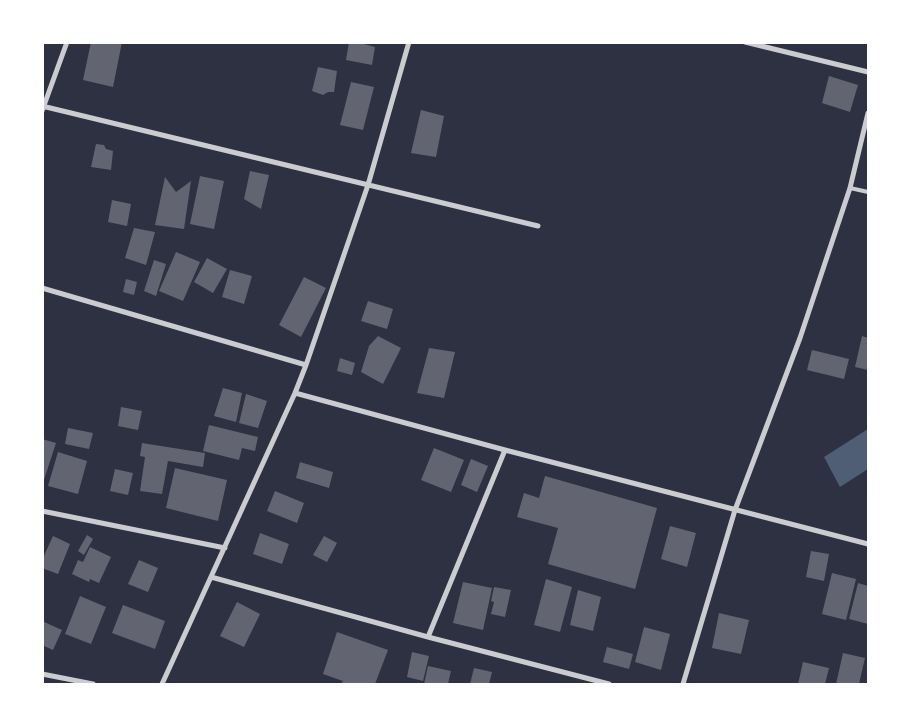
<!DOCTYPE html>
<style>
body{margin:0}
#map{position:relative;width:911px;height:727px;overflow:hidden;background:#2d3142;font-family:"Source Sans 3",sans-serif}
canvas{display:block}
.frame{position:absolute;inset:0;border:44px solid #fff;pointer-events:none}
</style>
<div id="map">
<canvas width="911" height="727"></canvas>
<div class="frame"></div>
</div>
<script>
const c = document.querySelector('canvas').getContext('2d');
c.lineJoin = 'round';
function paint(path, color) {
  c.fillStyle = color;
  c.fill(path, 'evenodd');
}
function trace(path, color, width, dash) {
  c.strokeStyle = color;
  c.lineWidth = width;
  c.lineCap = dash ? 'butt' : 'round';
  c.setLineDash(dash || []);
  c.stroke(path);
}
paint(new Path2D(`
 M868,429V469L840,487L824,457Z`), '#4f5d75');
paint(new Path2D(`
 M91,42H122L113,87L83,80Z
 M349,42H357L375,47L372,65L346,60Z
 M318,67L337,71L334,92H328L323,95L312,91Z
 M829,76L858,85L850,112L822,103Z
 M351,82L374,87L363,130L340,125Z
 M421,110L444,116L436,157L411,153Z
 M96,144L104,145L106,149L113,151L111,170L91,167Z
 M250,171L269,175L261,209L244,199Z
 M200,176L224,181L214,229L190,224Z
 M165,177L176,192L191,181L184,229L155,225Z
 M112,200L131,204L127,226L108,222Z
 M134,228L155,232L146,265L125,258Z
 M176,252L200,262L183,301L159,291Z
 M207,258L227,269L213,293L194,282Z
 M154,260L166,264L156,296L144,291Z
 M230,270L252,276L244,304L222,297Z
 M304,277L326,288L301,337L279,325Z
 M126,279L137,282L134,295L123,292Z
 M368,301L393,309L387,329L361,321Z
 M378,336L401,348L383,384L361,372L369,346Z
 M862,336L868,338V370L855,367Z
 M429,348L455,352L444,398L417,393Z
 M812,350L849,359L844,379L807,370Z
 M340,358L355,363L352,375L337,371Z
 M223,388L242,393L236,422L214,416Z
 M246,394L267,401L258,428L239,423Z
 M121,407L142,411L138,430L118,426Z
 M209,425L258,437L255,451L242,448L239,460L203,451Z
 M68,428L93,433L89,449L65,444Z
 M42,439L56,443L43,483H42Z
 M142,443L205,453L203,467L168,461L162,494L140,491L145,457L140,456Z
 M434,448L464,460L451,492L421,480Z
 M58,452L87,461L78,494L48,486Z
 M471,459L488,466L477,492L461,485Z
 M300,462L333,472L329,488L296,478Z
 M175,468L227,480L218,521L166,508Z
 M115,469L133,473L128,495L110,491Z
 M545,476L657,508L635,589L548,564L558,528L517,517L524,493L539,498Z
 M275,491L304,503L297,523L267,511Z
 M670,526L696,533L687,567L661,559Z
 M260,533L289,544L282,564L253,554Z
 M87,535L93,539L84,555L78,551Z
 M53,536L70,544L58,574L42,568V560Z
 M324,536L337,543L327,562L313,555Z
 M90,547L111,557L99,583L90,579L89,582L72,574L78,560L83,562Z
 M811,551L829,554L824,581L806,577Z
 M139,560L158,568L148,592L128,584Z
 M832,573L856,579L846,620L822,614Z
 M546,579L572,587L560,632L534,625Z
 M463,582L492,588L483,630L453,623Z
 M858,583L868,586V624L849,619Z
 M494,587L511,590L505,617L491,614L494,602L491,601Z
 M578,590L601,597L593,631L570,625Z
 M80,596L106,607L91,644L65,634Z
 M237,602L260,614L244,647L220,636Z
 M123,605L165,621L155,649L112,633Z
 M719,613L749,620L741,654L712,648Z
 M42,621L62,630L53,650L42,645Z
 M644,627L670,634L661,670L635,662Z
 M337,632L388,650L375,684H341L343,681L323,674Z
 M607,647L633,654L629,669L603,662Z
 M412,652L429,656L423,681L407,677Z
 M843,653L865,658L859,684H836Z
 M803,662L829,668L825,684H798Z
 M428,666L451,671L448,684H424Z
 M474,668L492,672L489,684H470Z`), '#626471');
trace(new Path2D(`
 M850,188L868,192`), '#caccd0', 4);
trace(new Path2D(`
 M745,42L868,72
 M42,106L538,226
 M42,111L67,42
 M42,288L306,365
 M295,393L505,450L868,544
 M42,511L225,548
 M211,577L428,637L609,684
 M428,637L505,450
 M42,674L93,684
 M162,684L295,393L306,365L368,185L409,42
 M683,684L735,510L800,338L850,188L868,113`), '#caccd0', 5);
</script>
